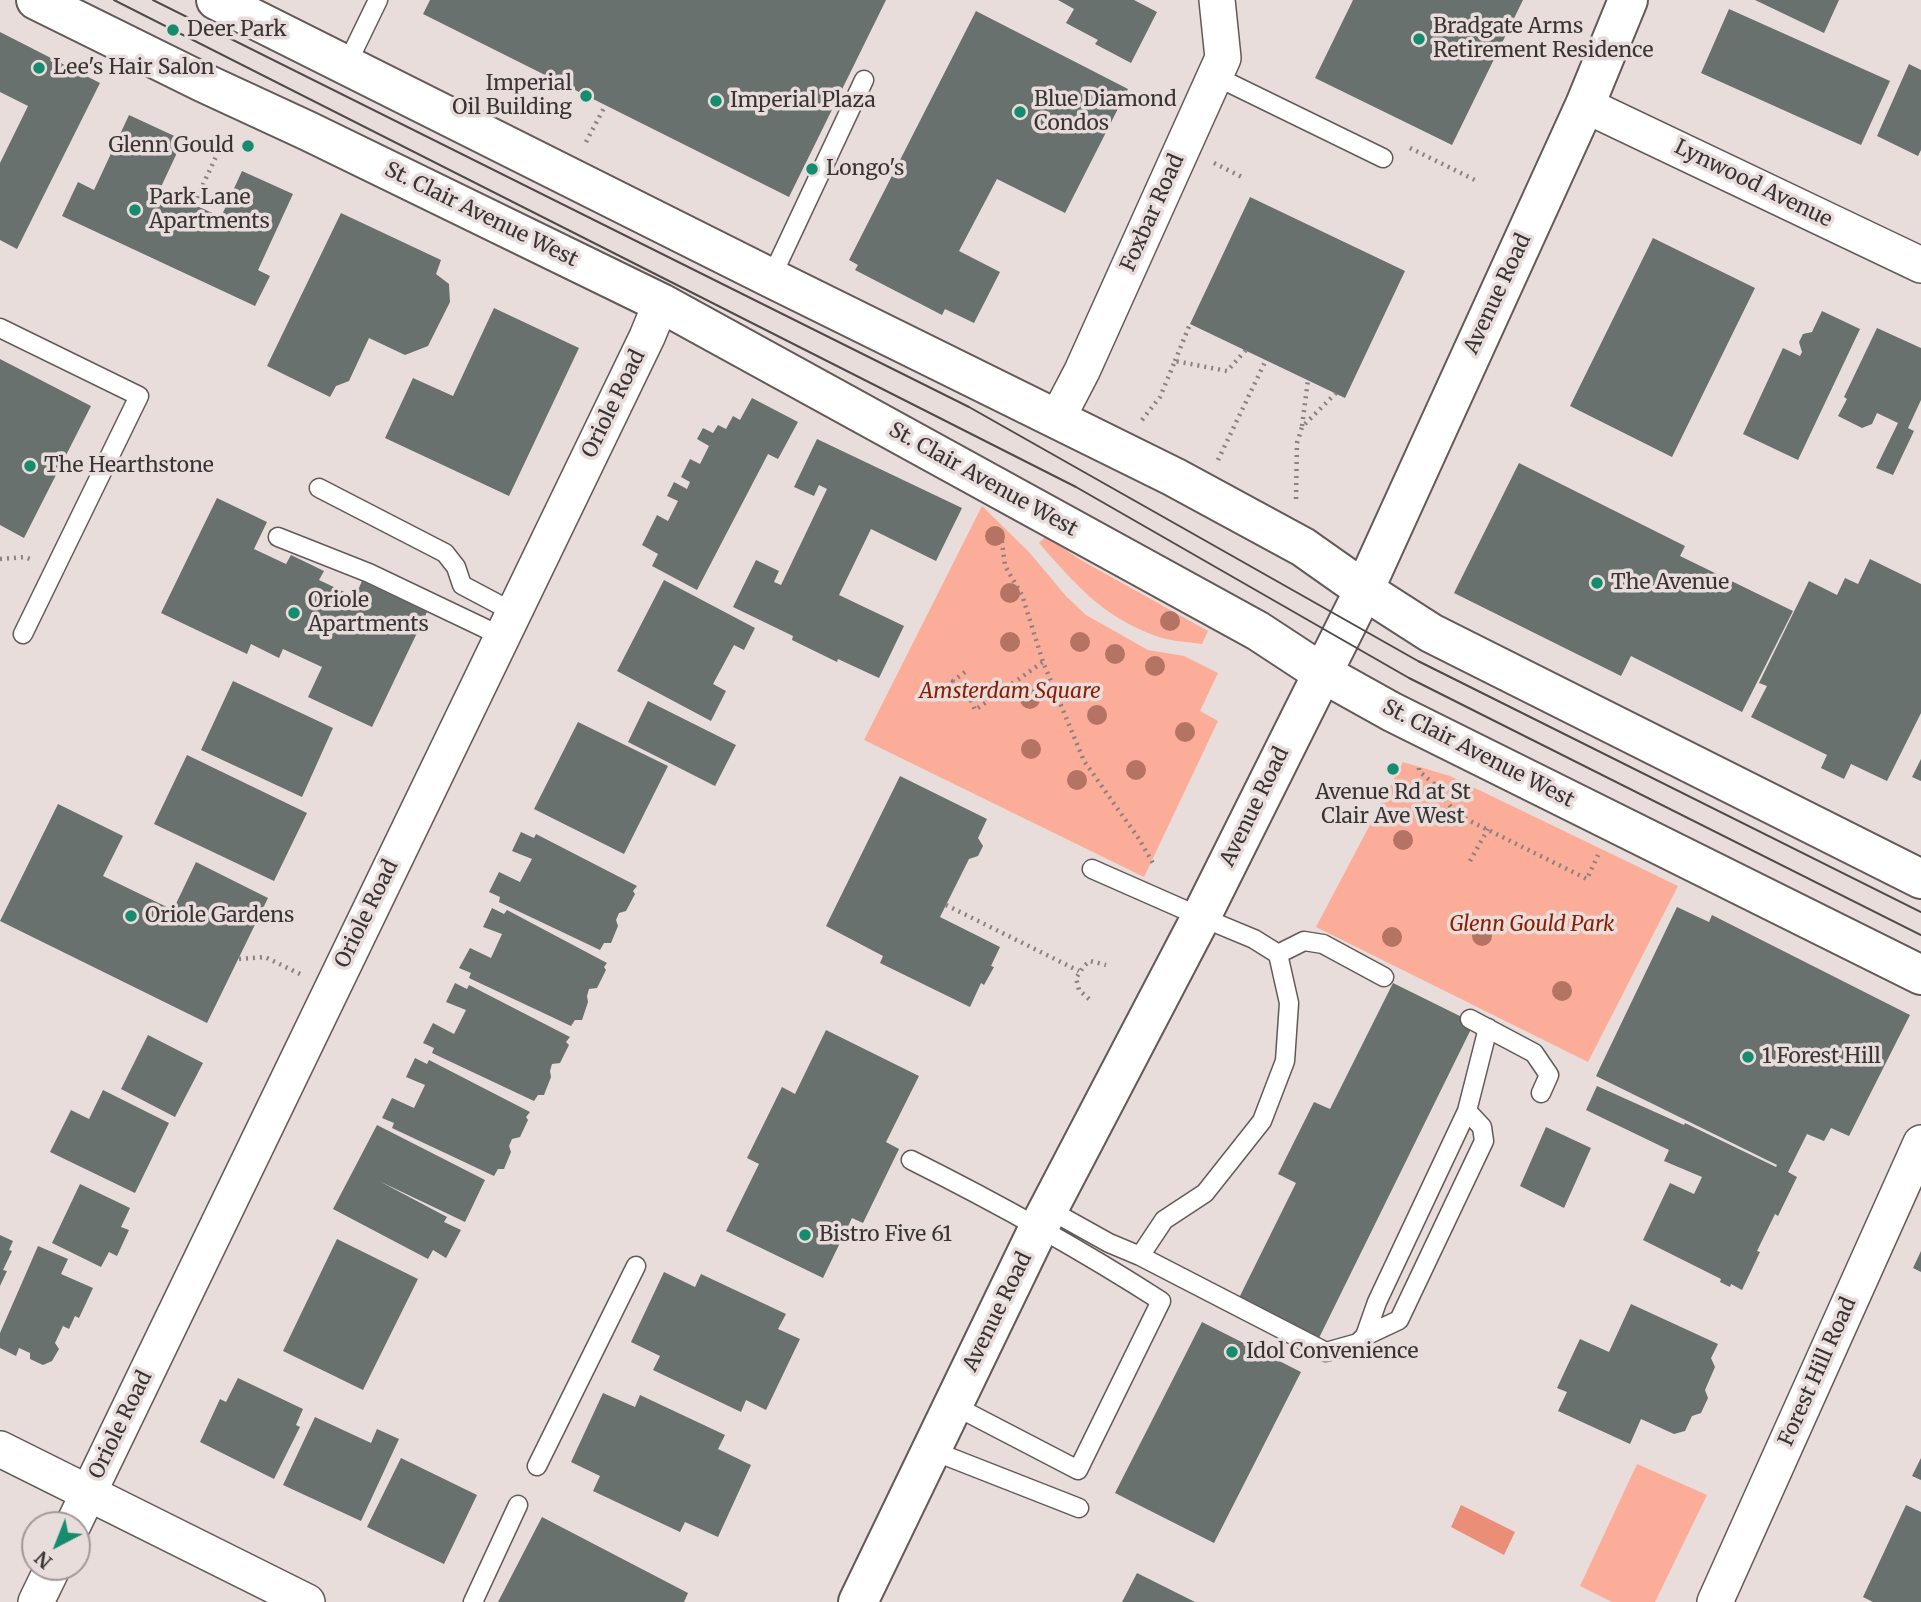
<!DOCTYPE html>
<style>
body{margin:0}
#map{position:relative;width:1921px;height:1602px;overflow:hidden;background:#e8dddb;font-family:Merriweather,serif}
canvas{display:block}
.north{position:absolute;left:21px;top:1511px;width:70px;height:70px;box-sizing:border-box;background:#e8dddb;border:2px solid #a29998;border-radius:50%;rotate:222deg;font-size:19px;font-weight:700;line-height:28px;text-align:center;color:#383433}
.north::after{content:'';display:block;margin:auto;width:24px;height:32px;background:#168c6e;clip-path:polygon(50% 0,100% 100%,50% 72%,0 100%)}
</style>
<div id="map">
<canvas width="1921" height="1602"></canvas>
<div class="north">N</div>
</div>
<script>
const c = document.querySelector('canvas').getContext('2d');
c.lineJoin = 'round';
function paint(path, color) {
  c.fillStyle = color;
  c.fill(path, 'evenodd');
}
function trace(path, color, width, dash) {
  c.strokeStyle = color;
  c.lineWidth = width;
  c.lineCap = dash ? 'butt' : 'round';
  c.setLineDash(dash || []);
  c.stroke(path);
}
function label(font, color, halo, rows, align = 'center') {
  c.font = font + ' Merriweather,serif';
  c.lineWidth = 7;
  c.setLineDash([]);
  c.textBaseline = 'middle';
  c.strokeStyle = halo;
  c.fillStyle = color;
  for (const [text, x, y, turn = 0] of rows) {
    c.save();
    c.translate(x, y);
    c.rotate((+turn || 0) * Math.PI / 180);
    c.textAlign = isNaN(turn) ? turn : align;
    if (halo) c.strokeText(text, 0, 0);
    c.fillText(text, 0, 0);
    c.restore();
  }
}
paint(new Path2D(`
 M982,506L1029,552L1066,596L1086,615L1148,650L1184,656L1218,673L1200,711L1218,721L1144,877L864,740Z
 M1046,536L1079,559L1208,631L1202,644C1186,642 1168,641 1153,635C1101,615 1075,584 1039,543Z
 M1403,762L1450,776L1678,886L1588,1062L1316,927Z
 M1637,1464L1707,1495L1655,1602H1612L1580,1586Z`), '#fbad99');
paint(new Path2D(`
 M1461,1505L1515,1532L1504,1555L1451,1527Z`), '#eb8e78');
paint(new Path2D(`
 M430,0H886L789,197L423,14Z
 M1058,0H1134L1157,12L1131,63L1095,44L1098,40L1066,23L1074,9Z
 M1353,0H1523L1452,145L1315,78Z
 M1755,0H1839L1824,33Z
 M1729,9L1890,81L1861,145L1701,73Z
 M976,11L1128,89L1065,213L997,179L959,251L1000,272L974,323L945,309L942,315L855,270L858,265L849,260Z
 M0,32L100,83L17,249L0,240V163L28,106L0,92Z
 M1909,64L1921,70V150L1918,156L1877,136Z
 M129,115L183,140L160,189L221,217L242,171L293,194L258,270L270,276L255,306L62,216L78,182L94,190Z
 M1250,197L1405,271L1345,398L1190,324Z
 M341,213L441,260L436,274L449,284L450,302L428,346L405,355L369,338L349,381L336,386L330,397L267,366Z
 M1653,238L1755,288L1672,457L1570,406Z
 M494,308L579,348L509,496L385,438L413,378L453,396Z
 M1822,311L1860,329L1798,460L1743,434L1783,348L1800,356L1802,352L1799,342L1803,334L1812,332Z
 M1877,328L1921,348V400L1908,428L1914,431L1893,475L1876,468L1898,423L1877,413L1872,424L1862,428L1838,416L1847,399L1844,397Z
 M0,359L91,406L24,538L0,525Z
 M752,398L798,422L778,459L768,454L697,590L652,566L658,554L642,545L657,515L668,521L678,501L667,496L674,482L687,489L690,482L681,477L690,459L700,464L709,446L697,439L703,428L713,433L718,425L726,429L733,416L740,420Z
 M817,439L962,508L936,561L871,529L839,595L904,626L879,678L838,659L837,662L792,640L793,636L733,607L756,560L779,571L774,582L781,585L827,489L819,485L814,496L794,487Z
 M1519,463L1685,546L1680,556L1793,611L1742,712L1631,656L1621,676L1454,593Z
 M217,498L267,522L254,549L286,564L291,555L324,571L319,580L355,597L362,581L427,612L372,727L308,697L322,667L283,649L279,658L251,644L247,654L161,613Z
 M1870,559L1921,584V713L1887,781L1851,764L1844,779L1821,768L1827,755L1751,717L1767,686L1759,683L1809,581L1837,595L1845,578L1858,584Z
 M664,580L755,628L744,650L734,645L713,684L726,691L711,721L617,671Z
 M233,681L333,728L302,797L201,750Z
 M648,701L736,745L715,786L628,742Z
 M578,722L668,766L624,854L534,809Z
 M187,755L307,813L274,881L154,824Z
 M1921,759V781L1912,777Z
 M900,776L987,819L978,838L983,846L978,856L969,859L940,917L1000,947L991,966L994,967L984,985L981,983L970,1007L880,963L883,956L826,926Z
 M58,804L123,836L103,876L173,910L196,862L268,898L207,1023L0,921Z
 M521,832L534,838L536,834L637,886L633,891L635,894L626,911L619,913L616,920L618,926L611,943H604L600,950L499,902L500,897L489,892L499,872L520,882L532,859L512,851Z
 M1677,907L1709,922L1712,915L1910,1015L1849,1136L1831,1128L1824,1141L1807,1134L1788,1172L1797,1177L1778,1216L1775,1214L1757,1251L1760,1252L1742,1290L1731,1284L1730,1287L1720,1282L1721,1279L1643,1240L1670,1183L1694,1194L1702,1177L1664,1161L1669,1150L1586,1110L1597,1086L1684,1125L1685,1123L1776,1167L1777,1165L1596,1076Z
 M492,908L504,914L507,910L607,963L604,967L606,970L597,988L589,989L587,996L588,1002L582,1020H575L571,1026L469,978L471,973L459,968L470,948L491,958L502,934L483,927Z
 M455,983L467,989L469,985L570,1037L566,1042L569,1045L560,1063L552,1064L550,1071L551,1077L544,1095H538L534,1101L432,1053L434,1048L423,1043L433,1023L454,1034L466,1010L446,1002Z
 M1393,983L1474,1023L1318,1340L1238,1300L1296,1183L1278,1174L1314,1102L1330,1109Z
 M826,1030L919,1076L886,1142L899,1149L863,1223L852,1218L823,1278L726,1231L759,1164L747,1158L782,1087L795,1094Z
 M148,1035L203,1063L175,1117L121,1089Z
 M415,1058L427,1064L429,1060L530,1112L526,1117L528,1120L520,1137L512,1139L509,1146L511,1152L504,1169H498L494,1176L392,1128L394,1123L382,1118L392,1098L414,1108L425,1085L406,1077Z
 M103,1090L169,1123L135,1193L50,1152L71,1110L89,1119Z
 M377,1125L485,1180L465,1222L379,1181L447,1217L444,1222L461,1230L446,1258L433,1250L428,1259L333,1209Z
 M1546,1127L1591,1148L1564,1208L1520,1186Z
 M80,1184L130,1208L121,1227L129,1230L117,1256L109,1252L101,1267L52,1243Z
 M0,1235L13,1241L9,1250L12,1251L3,1270L7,1271L0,1286Z
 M337,1239L418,1279L363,1390L283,1351Z
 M38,1246L68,1259L61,1274L93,1288L79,1318L75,1316L69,1329L63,1326L55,1343L59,1349L52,1361L43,1365L30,1359V1353L19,1348L16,1356L0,1348V1333Z
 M1921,1251V1272L1913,1268Z
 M664,1272L695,1287L701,1274L786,1314L778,1329L800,1339L766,1410L746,1400L741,1412L653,1370L660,1356L631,1342Z
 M1631,1304L1718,1344L1711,1358L1715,1367L1705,1390L1708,1398L1701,1413L1692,1416L1685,1431L1674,1434L1641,1419L1630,1444L1558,1411L1567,1392L1557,1388L1580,1339L1609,1352Z
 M1202,1322L1301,1372L1214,1543L1115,1493Z
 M238,1378L303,1409L296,1425L300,1427L274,1479L200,1442L220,1399L226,1402Z
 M603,1393L635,1407L640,1395L725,1435L718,1449L751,1465L718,1537L685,1522L680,1532L593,1491L600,1476L571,1462Z
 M315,1417L371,1443L377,1429L399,1439L361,1521L283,1485Z
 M401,1458L477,1495L444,1564L367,1527Z
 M1921,1458V1480L1912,1476Z
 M1906,1505L1921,1512V1602H1873L1863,1597Z
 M542,1517L688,1593L684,1602H498Z
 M1137,1573L1195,1602H1122Z`), '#68716d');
const service = new Path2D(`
 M346,66L378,0
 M1215,76L1383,158
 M771,278L864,80
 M0,328L139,396L23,634
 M319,488L445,553L456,567L462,585L513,612
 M278,537L369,573L501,636
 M1092,869L1201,917L1254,939L1278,954L1289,1003L1285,1061L1262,1121L1205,1193L1164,1220L1140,1256
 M1278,954L1304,941L1323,944L1384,977
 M1470,1019L1534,1053L1549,1075L1541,1093
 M911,1160C997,1203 1080,1249 1161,1301L1078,1470L953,1405
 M1048,1209L1109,1243L1140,1256L1326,1352L1358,1343L1365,1336L1399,1320L1484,1141L1482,1127L1467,1111
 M1365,1336L1377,1302L1467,1111L1488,1028
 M931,1450L1079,1508
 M537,1466L636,1266
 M473,1602L518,1505`);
const minor = new Path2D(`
 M1585,105L1921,265
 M1057,419L1082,371L1223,58L1217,0
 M0,1449L307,1602
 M73,1525L647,337L661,303
 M36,1602L53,1567
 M1715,1602L1921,1143`);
const secondary = new Path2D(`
 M36,0L202,82L308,131L661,303L1258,631L1322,673L1392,712L1921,975
 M216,0L771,278L1174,477L1303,547L1364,590L1431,633L1921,879
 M858,1602L1039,1227L1201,917L1364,590L1585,105L1628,0`);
trace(service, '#635a58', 21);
trace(minor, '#635a58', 38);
trace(secondary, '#635a58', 42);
trace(new Path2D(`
 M586,142L605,106
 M1410,148L1475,180
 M1214,163L1244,178
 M194,204L226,135
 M1175,361L1190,324
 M1142,420L1160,397L1175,361L1227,371L1246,350
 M1302,426L1308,380
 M1218,460L1266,360
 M1296,499L1297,443L1302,427L1336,393
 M1001,534L1005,566L1022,595L1043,662L1084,761L1139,839L1154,865
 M0,559L25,557L30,559
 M965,672L953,681L969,695L975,710L1043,662
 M1419,768V771L1434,784L1456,814L1587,879L1598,855
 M1470,861L1488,829
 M946,905L1079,971
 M239,959L265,957L300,974
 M1089,999L1079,990L1076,978L1084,966L1090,961L1106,965`), '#898280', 4.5, [2, 5]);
trace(service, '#fff', 18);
trace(minor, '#fff', 35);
trace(secondary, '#fff', 38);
trace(new Path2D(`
 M114,0L1076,487L1409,678L1921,935
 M153,0L969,407L1418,661L1921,912`), '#4f4a49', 2);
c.fillStyle = '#b57363';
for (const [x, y] of [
 [995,536],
 [1010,593],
 [1170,621],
 [1010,642],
 [1080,642],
 [1115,654],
 [1155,666],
 [1030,699],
 [1097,715],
 [1185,732],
 [1031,749],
 [1136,770],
 [1077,780],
 [1403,840],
 [1482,936],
 [1392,937],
 [1562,991]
]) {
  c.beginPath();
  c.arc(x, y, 10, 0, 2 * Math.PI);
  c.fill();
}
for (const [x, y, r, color] of [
 [173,30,7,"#168c6e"],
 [1419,39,7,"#168c6e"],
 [39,68,7,"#168c6e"],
 [586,96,7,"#168c6e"],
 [716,101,7,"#168c6e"],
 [1020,112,7,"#168c6e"],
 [248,146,7,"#168c6e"],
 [812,169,7,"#168c6e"],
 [135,210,7,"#168c6e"],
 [30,466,7,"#168c6e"],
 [1597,583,7,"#168c6e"],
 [294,613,7,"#168c6e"],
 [1393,769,7,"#168c6e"],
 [131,916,7,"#168c6e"],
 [1748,1057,7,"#168c6e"],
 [805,1235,7,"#168c6e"],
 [1232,1352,7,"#168c6e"]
]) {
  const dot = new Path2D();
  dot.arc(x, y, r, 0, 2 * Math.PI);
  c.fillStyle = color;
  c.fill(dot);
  trace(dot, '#e8dddb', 2.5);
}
label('21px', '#383433', '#e8dddb', [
 ["Bradgate Arms",1433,27],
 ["Retirement Residence",1433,51],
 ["Deer Park",187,30],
 ["Lee's Hair Salon",53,68],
 ["Imperial",572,84,"right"],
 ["Oil Building",572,108,"right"],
 ["Blue Diamond",1034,100],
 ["Condos",1034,124],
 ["Imperial Plaza",730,101],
 ["Glenn Gould",234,146,"right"],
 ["Longo's",826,169],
 ["Park Lane",149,198],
 ["Apartments",149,222],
 ["The Hearthstone",44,466],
 ["The Avenue",1611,583],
 ["Oriole",308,601],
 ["Apartments",308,625],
 ["Avenue Rd at St",1393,793,"center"],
 ["Clair Ave West",1393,817,"center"],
 ["Oriole Gardens",145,916],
 ["1 Forest Hill",1762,1057],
 ["Bistro Five 61",819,1235],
 ["Idol Convenience",1246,1352]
], 'left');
label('21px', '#383433', '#e8dddb', [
 ["Lynwood Avenue",1753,184,26],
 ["Foxbar Road",1153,213,-66],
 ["St. Clair Avenue West",481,215,26],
 ["Avenue Road",1498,294,-65],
 ["Oriole Road",614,404,-64],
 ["St. Clair Avenue West",983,480,29],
 ["St. Clair Avenue West",1478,754,27],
 ["Avenue Road",1255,807,-64],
 ["Oriole Road",367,914,-64],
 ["Avenue Road",998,1312,-64],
 ["Forest Hill Road",1818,1372,-66],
 ["Oriole Road",121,1425,-64]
]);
label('italic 21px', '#8b1d00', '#e8dddb', [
 ["Amsterdam Square",1010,692],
 ["Glenn Gould Park",1532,925]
]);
</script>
